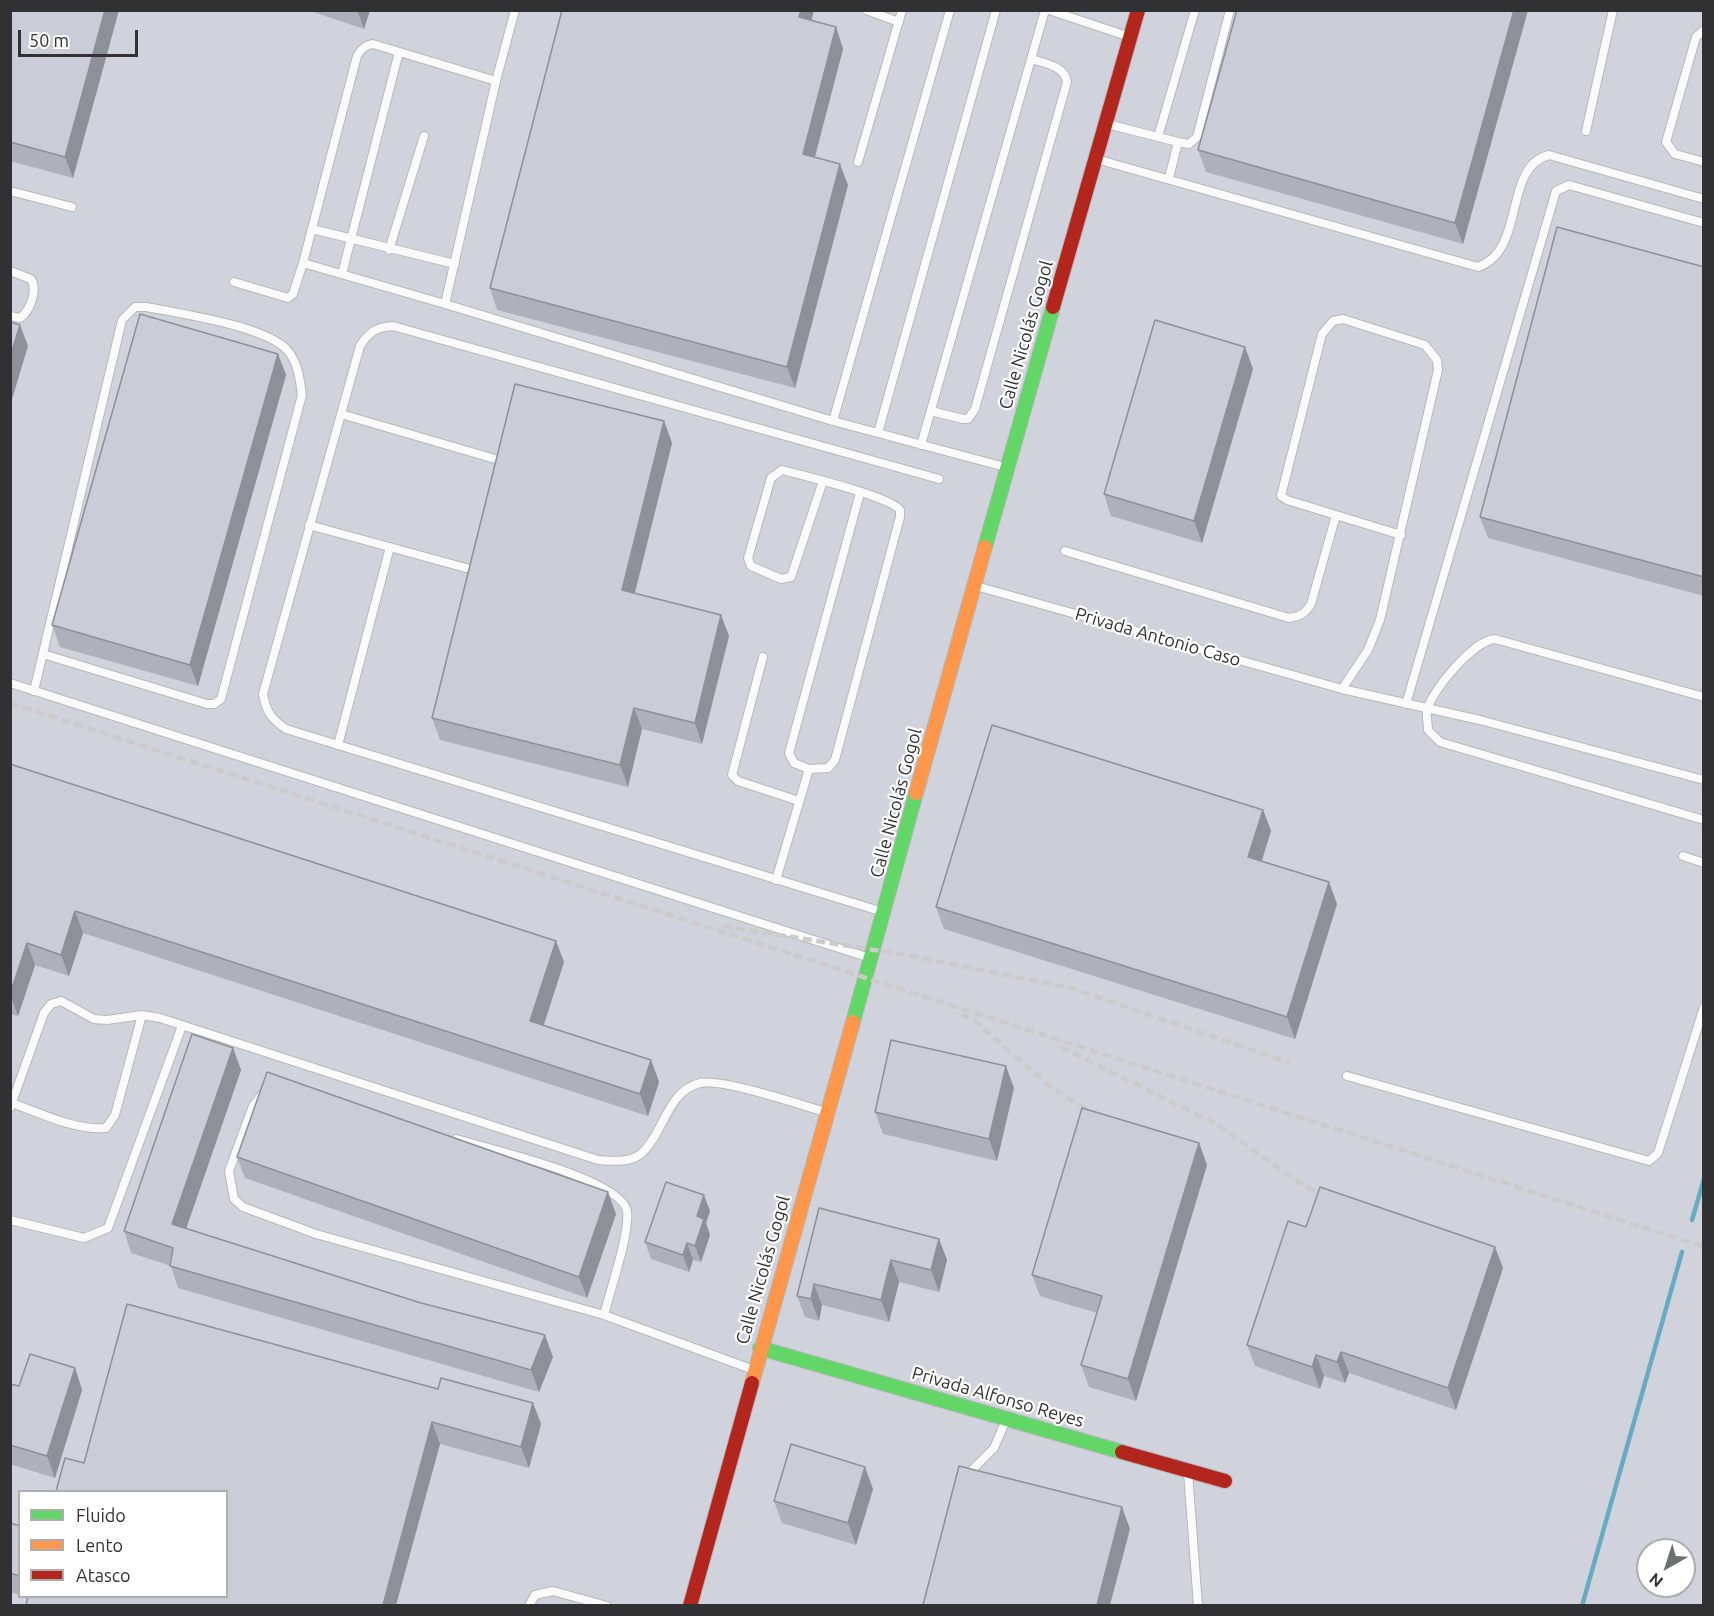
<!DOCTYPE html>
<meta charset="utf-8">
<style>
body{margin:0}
#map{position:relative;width:1714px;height:1616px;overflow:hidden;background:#e0e1e5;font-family:Ubuntu,sans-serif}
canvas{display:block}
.frame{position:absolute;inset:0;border:12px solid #313133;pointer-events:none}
.legend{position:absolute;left:18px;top:1490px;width:210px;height:108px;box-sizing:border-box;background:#fff;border:2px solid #adadad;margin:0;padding:8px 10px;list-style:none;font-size:18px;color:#313133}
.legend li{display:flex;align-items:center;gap:12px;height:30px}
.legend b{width:30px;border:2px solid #adadad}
.north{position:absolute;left:1636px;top:1538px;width:60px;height:60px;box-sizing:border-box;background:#fff;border:2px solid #adadad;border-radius:50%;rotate:219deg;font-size:16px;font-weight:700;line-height:24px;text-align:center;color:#313133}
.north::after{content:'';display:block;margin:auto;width:21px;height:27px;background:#6e6f71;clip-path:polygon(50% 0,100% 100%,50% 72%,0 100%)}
.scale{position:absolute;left:18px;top:30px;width:120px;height:27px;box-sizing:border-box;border:3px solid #313133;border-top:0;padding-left:8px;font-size:18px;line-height:21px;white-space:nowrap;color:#313133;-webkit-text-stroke:4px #fff;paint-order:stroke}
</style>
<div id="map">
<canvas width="1714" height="1616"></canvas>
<div class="frame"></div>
<ul class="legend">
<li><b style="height:8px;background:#63d668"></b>Fluido</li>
<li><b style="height:8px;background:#ff974d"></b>Lento</li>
<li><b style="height:8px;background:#b3261e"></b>Atasco</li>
</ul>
<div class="north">N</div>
<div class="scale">50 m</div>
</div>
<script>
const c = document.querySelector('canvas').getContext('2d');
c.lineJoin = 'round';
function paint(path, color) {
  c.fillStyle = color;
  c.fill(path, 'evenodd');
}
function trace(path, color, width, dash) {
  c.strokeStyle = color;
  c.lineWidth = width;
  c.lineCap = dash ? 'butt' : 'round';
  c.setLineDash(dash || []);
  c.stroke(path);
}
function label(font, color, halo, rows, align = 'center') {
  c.font = font + ' Ubuntu,sans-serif';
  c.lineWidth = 4.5;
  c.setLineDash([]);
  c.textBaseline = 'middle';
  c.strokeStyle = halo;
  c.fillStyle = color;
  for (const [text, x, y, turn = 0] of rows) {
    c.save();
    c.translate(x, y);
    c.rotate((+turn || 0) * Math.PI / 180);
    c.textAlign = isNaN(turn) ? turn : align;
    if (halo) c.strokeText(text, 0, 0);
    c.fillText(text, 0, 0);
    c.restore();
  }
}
paint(new Path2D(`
 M11,11H1703V1605L11,1606ZM20,1492H226V1596H20ZM1648,1550H1684V1586H1648Z`), '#d1d3dc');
trace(new Path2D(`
 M1692,1220L1704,1179
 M1582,1606L1682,1252`), '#69aac3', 4.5);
const lane = new Path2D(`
 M515,10L496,81L445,304L833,421L1005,467
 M866,10L899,22
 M1049,10L1130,37
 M1704,30L1696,37L1666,142L1675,154L1704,162
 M1107,124L1158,137
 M1586,131L1613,10
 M1178,142L1158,137L1195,10
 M1096,159L1478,267C1527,250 1502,167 1549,155L1704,199
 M858,162L902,10
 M1169,178L1178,142L1189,144L1197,137L1230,10
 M10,191L72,207
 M312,229L455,264
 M389,250L424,136
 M10,271L31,279C38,290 30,311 20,318L10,316
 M342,274L399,52
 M234,282L288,298L293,294L303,263
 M445,304L303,263L357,56C361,49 365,45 373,44L496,81
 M931,411L963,419H968L975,409L1067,82C1065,66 1044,63 1031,59
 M341,414L495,459
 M833,421L950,10
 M878,433L996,10
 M921,445L1045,10
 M309,525L466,568
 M1065,551L1289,618C1300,616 1305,614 1311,604L1336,515
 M976,586L1342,689L1480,720L1704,780
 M763,657L732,775L738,781L799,801
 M10,683L870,958
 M1342,689L1368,650L1380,620L1438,370L1437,360L1425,345L1343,319L1333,321L1322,334L1281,496L1287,500L1401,535
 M34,691L122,320L135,307H147C181,314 267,326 288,351C298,363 300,380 302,395L221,699L214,704H207L43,654
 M1704,697L1495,639C1474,640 1432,690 1427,710C1426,716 1428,724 1428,730L1440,742L1704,820
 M1406,704L1556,191L1569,185L1704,223
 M338,745L390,547
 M809,769L794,763L789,753L860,493
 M1683,856L1704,863
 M776,880L809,769L828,768L835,760L900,517V510C889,496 804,476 782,470L771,478L748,558L751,566L781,579L791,577L823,481
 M883,912L286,729C271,719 266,711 263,694L360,346C369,332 376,327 393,326L939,479
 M1347,1076L1649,1161L1658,1153L1704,1007
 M264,1092L253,1106L229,1171L234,1199L243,1207L316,1234L604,1315L754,1370
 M12,1103C40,1113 76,1131 106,1128L115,1115L142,1015
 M10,1108L44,1013L51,1004L61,1001L94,1019L107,1020L142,1015L160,1018L598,1160C612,1161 631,1163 642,1153C664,1133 667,1091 700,1083C722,1078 800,1105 826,1112
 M456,1139C486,1148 622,1179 627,1211C630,1233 610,1291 604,1315
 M10,1220L84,1238L108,1228L182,1026
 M1188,1472L1198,1606
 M967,1475L994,1448L1006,1420
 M529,1606L535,1595L553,1591L607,1606`);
const fast = new Path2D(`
 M985,547L1053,307
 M853,1022L916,793
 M760,1348L1122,1452`);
const slow = new Path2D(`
 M916,793L985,547
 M752,1383L853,1022`);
const jam = new Path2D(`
 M1053,307L1138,10
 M1122,1452L1225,1481
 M690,1606L752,1383`);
trace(lane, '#b7b7ba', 10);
trace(fast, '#b7b7ba', 16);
trace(slow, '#b7b7ba', 16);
trace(jam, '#b7b7ba', 16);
trace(lane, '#fafafb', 8);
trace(fast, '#63d668', 14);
trace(slow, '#ff974d', 14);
trace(jam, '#b3261e', 14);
trace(new Path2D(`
 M10,703L1704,1247
 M723,926L906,955L1071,988L1290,1063
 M961,1014L975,1021L1051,1087L1098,1116
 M1061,1047L1218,1125L1304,1186L1332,1199`), '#cbcbcc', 4.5, [9, 4.5]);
paint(new Path2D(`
 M10,10H119L73,178L10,161Z
 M307,10H370L364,29Z
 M562,10H814L811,21L836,27L843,49L815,157L848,185L795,388L497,310L490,288Z
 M1528,10L1463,244L1206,172L1198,150Z
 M1704,267V596L1488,538L1480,517Z
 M1245,347L1253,369L1202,543L1111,516L1104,494Z
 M278,354L286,375L198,686L60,647L52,625Z
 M664,421L672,443L635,593L729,636L702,744L642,729L628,787L440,740L432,718Z
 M10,764L564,962L543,1026L651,1060L659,1082L648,1116L83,933L69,976L35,965L18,1016L10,1014Z
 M1263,810L1271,831L1262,861L1337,904L1295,1039L944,929L936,907Z
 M233,1048L241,1070L186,1229L553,1357L539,1392L178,1288L171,1266L131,1253L124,1231Z
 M1014,1088L997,1161L883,1134L875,1112Z
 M1199,1143L1207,1165L1136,1401L1089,1387L1081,1365L1097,1313L1040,1296L1032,1275Z
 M237,1157L616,1214L587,1298L245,1178Z
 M819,1208L939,1239L947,1260L939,1292L899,1282L889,1322L822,1305L819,1321L805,1317L797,1296Z
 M710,1211L706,1223L710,1235L701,1262L693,1260L689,1272L651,1259L645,1242Z
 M1306,1227L1503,1268L1456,1410L1349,1373L1345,1383L1324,1376L1320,1389L1255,1366L1247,1345Z
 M75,1368L82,1390L55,1478L10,1464V1384L19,1386Z
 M438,1389L533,1403L541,1424L529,1468L440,1444L396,1605H26L28,1597L25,1596H226L84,1463Z
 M873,1489L856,1545L782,1523L774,1501Z
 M10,1523L20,1526V1595L10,1592Z`), '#aeb0ba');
paint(new Path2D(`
 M105,10H119L73,178L65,157Z
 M357,10H370L364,29Z
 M801,10H814L807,39L799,17Z
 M1514,10H1528L1463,244L1455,223Z
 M836,27L843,49L810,175L803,154Z
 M840,164L848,185L795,388L787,367Z
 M20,325L28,346L10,406V357Z
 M1245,347L1253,369L1202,543L1194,521Z
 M278,354L286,375L198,686L190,665Z
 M664,421L672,443L630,612L622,590Z
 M721,615L729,636L702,744L695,723Z
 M634,708L642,729L628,787L620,765Z
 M1263,810L1271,831L1256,878L1248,857Z
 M1329,882L1337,904L1295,1039L1287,1017Z
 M75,911L83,933L69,976L61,955Z
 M556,941L564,962L538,1043L530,1021Z
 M27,943L35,965L18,1016L10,994Z
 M233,1048L241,1070L180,1246L172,1224Z
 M651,1060L659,1082L648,1116L640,1094Z
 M1006,1066L1014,1088L997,1161L989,1139Z
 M1199,1143L1207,1165L1136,1401L1128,1379Z
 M608,1192L616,1214L587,1298L579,1277Z
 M704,1195L710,1211L706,1223L710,1235L701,1262L695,1246L697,1216Z
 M939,1239L947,1260L939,1292L931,1270Z
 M687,1243L693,1260L689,1272L683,1255Z
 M1495,1247L1503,1268L1456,1410L1448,1388Z
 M891,1260L899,1282L889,1322L881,1300Z
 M814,1284L822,1305L819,1321L811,1299Z
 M545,1335L553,1357L539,1392L531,1370Z
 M1341,1352L1349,1373L1345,1383L1337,1362Z
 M1316,1355L1324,1376L1320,1389L1312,1367Z
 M75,1368L82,1390L55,1478L47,1456Z
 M533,1403L541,1424L529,1468L521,1447Z
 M432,1422L440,1444L396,1605H383Z
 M865,1467L873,1489L856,1545L848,1523Z
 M1122,1507L1130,1529L1110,1605H1097Z`), '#8d9097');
const building = new Path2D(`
 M10,10H105L65,157L10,142Z
 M562,10H801L799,17L836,27L803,154L840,164L787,367L490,288Z
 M1237,10H1514L1455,223L1198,150Z
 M1557,227L1704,267V577L1480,517Z
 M140,314L278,354L190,665L52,625Z
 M1155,320L1245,347L1194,521L1104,494Z
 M10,322L20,325L10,357Z
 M515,384L664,421L622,590L721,615L695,723L634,708L620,765L432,718Z
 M992,725L1263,810L1248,857L1329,882L1287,1017L936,907Z
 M10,764L556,941L530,1021L651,1060L640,1094L75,911L61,955L27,943L10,994Z
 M192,1034L233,1048L172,1224L421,1303L545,1335L531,1370L170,1266L173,1248L124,1231Z
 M891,1040L1006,1066L989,1139L875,1112Z
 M267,1072L608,1192L579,1277L237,1157Z
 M1082,1108L1199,1143L1128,1379L1081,1365L1102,1296L1032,1275Z
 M666,1182L704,1195L697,1216L704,1219L695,1246L687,1243L683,1255L645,1242Z
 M1320,1187L1495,1247L1448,1388L1341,1352L1337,1362L1316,1355L1312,1367L1247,1345L1288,1221L1306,1227Z
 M819,1208L939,1239L931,1270L891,1260L881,1300L814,1284L811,1299L797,1296Z
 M127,1304L438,1389L441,1378L533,1403L521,1447L432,1422L383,1605H26L28,1596H226V1491H56L65,1458L84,1463Z
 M30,1354L75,1368L47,1456L10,1445V1384L19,1386Z
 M791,1444L865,1467L848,1523L774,1501Z
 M959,1466L1122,1507L1097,1605H923Z
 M10,1523L20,1526V1576L10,1573Z`);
paint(building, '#cacdd8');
trace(building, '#8d9097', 1.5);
label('18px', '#313133', '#fff', [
 ["Calle Nicolás Gogol",1026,335,-74],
 ["Privada Antonio Caso",1158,637,16],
 ["Calle Nicolás Gogol",896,803,-75],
 ["Calle Nicolás Gogol",763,1270,-74],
 ["Privada Alfonso Reyes",998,1397,16]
]);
</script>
